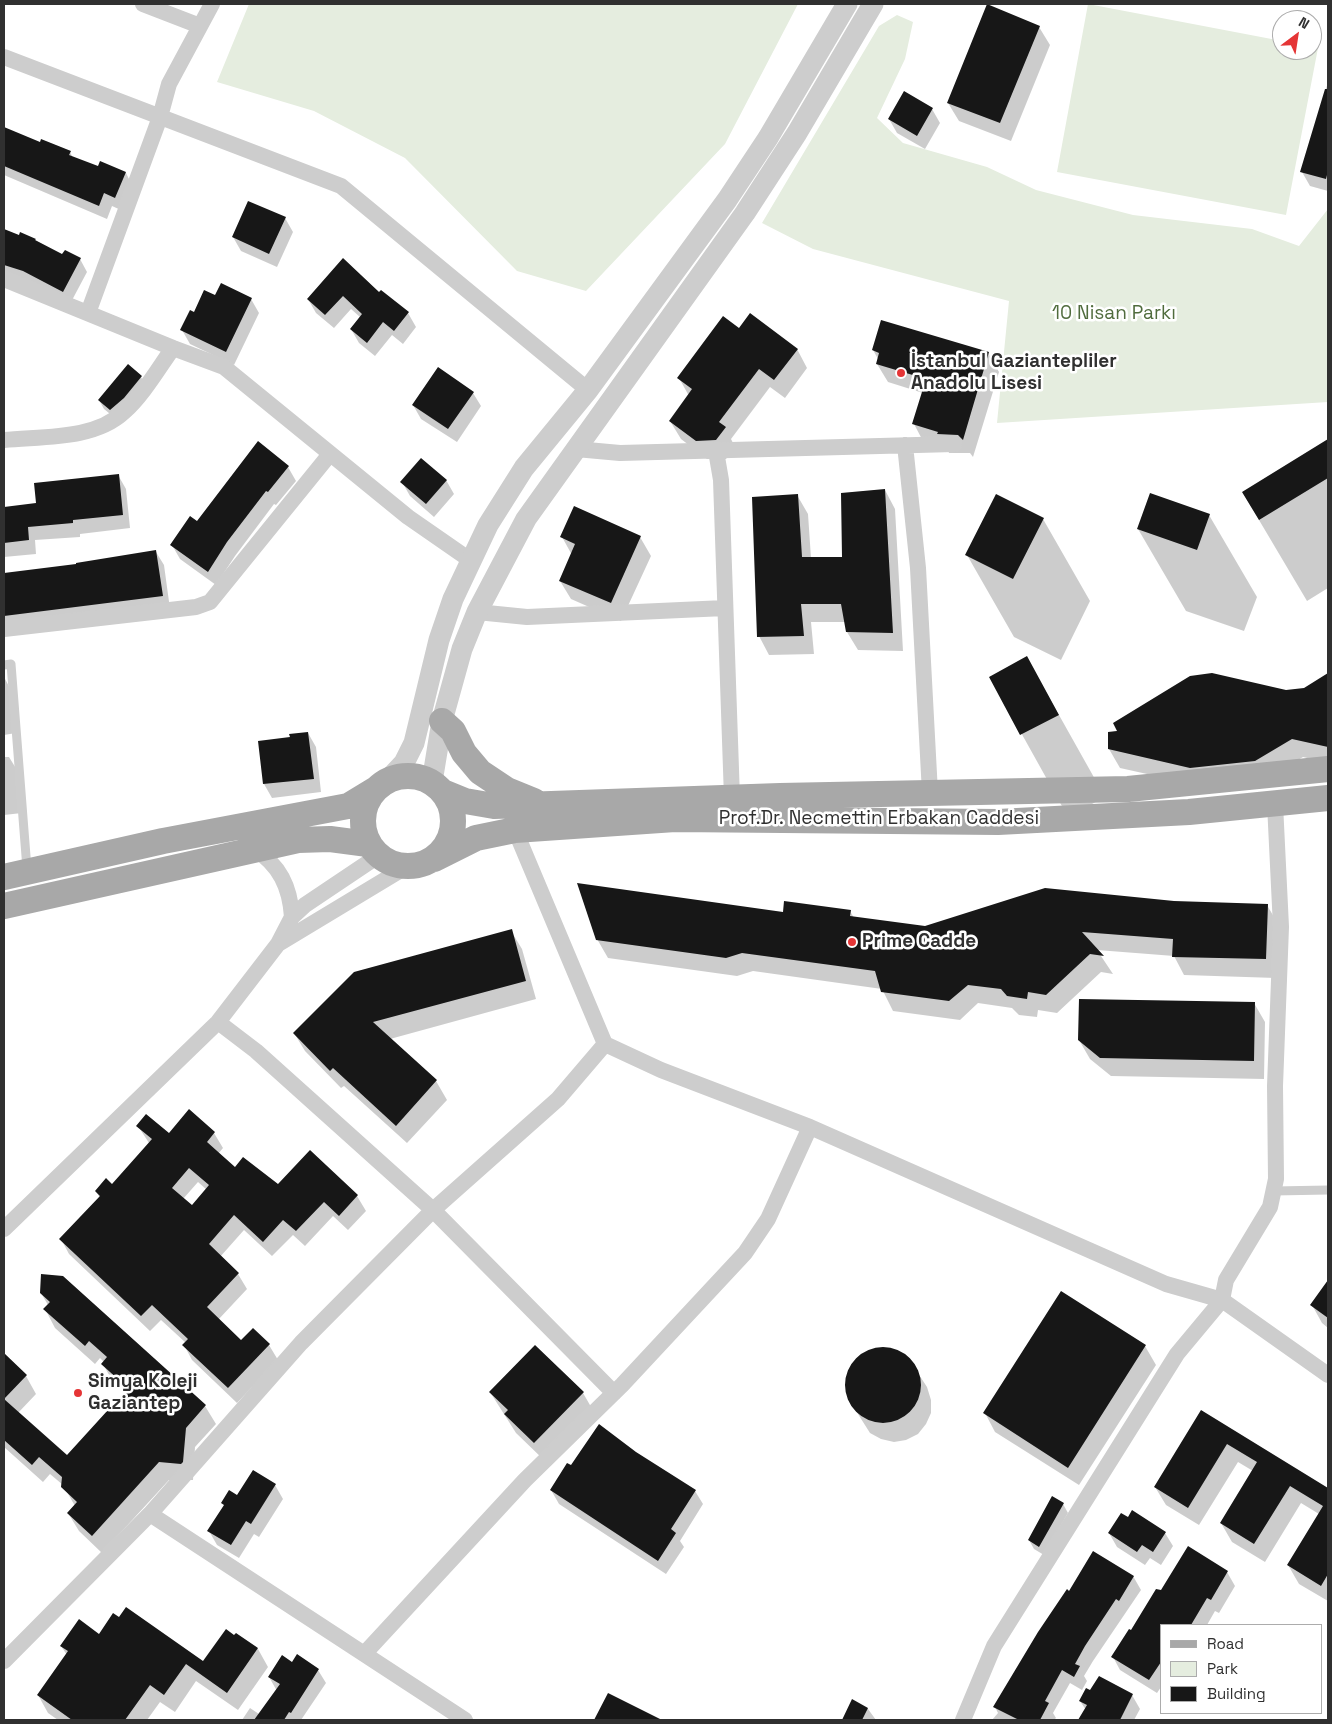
<!DOCTYPE html>
<meta charset="utf-8">
<style>
body{margin:0}
#map{position:relative;width:1332px;height:1724px;overflow:hidden;background:#fff;font-family:"Space Grotesk",sans-serif}
canvas{display:block}
.frame{position:absolute;inset:0;border:5px solid #303030;pointer-events:none}
.legend{position:absolute;left:1160px;top:1624px;width:162px;height:90px;box-sizing:border-box;background:#fff;border:1px solid #acacac;margin:0;padding:6px 9px;list-style:none;font-size:15px;color:#303030}
.legend li{display:flex;align-items:center;gap:10px;height:25px}
.legend b{width:25px;border:1px solid #acacac}
.north{position:absolute;left:1272px;top:10px;width:50px;height:50px;box-sizing:border-box;background:#fff;border:1px solid #acacac;border-radius:50%;rotate:31deg;font-size:14px;font-weight:700;line-height:20px;text-align:center;color:#303030}
.north::after{content:'';display:block;margin:auto;width:18px;height:22px;background:#e53536;clip-path:polygon(50% 0,100% 100%,50% 72%,0 100%)}
</style>
<div id="map">
<canvas width="1332" height="1724"></canvas>
<div class="frame"></div>
<ul class="legend">
<li><b style="height:6px;background:#a8a8a8"></b>Road</li>
<li><b style="height:14px;background:#e5eddf"></b>Park</li>
<li><b style="height:14px;background:#171717"></b>Building</li>
</ul>
<div class="north">N</div>
</div>
<script>
const c = document.querySelector('canvas').getContext('2d');
c.lineJoin = 'round';
function paint(path, color) {
  c.fillStyle = color;
  c.fill(path, 'evenodd');
}
function trace(path, color, width, dash) {
  c.strokeStyle = color;
  c.lineWidth = width;
  c.lineCap = dash ? 'butt' : 'round';
  c.setLineDash(dash || []);
  c.stroke(path);
}
function label(font, color, halo, rows, align = 'center') {
  c.font = font + ' "Space Grotesk",sans-serif';
  c.lineWidth = 5;
  c.setLineDash([]);
  c.textBaseline = 'middle';
  c.strokeStyle = halo;
  c.fillStyle = color;
  for (const [text, x, y, turn = 0] of rows) {
    c.save();
    c.translate(x, y);
    c.rotate((+turn || 0) * Math.PI / 180);
    c.textAlign = isNaN(turn) ? turn : align;
    if (halo) c.strokeText(text, 0, 0);
    c.fillText(text, 0, 0);
    c.restore();
  }
}
paint(new Path2D(`
 M249,4H798L725,144L586,291L517,271L405,158L314,111L217,82Z
 M1088,4L1282,41V50L1318,48L1286,215L1057,172Z
 M897,15L913,22L905,59L877,118L903,143L987,167L1036,190L1133,215L1252,229L1299,246L1328,209V402L997,423L1009,301L813,249L762,223L879,26Z`), '#e5eddf');
paint(new Path2D(`
 M1039,27L1050,45L1011,141L959,121L948,103Z
 M1328,82V191L1310,186L1302,172Z
 M904,93L932,109L940,123L925,149L897,133L889,119Z
 M4,128L40,144L70,152L73,158L99,168L126,173L133,187L123,211L112,206L107,219L4,175Z
 M285,218L293,232L277,267L241,251L233,237Z
 M4,231L35,240L63,256L80,259L87,272L70,304L4,274Z
 M343,260L380,293L408,313L416,327L403,344L392,335L375,356L359,343L351,329L360,317L351,309L334,328L316,313L308,299Z
 M215,297L251,299L259,313L234,365L190,344L182,330L194,314Z
 M739,330L797,349L807,368L785,398L770,387L731,439L735,447L726,459H707L681,439L670,421L689,396L679,378Z
 M873,350L988,353L999,372L973,457L970,453H949L948,450L924,443L914,424L923,393L888,382L877,364L878,359Z
 M141,377L146,386L115,418L104,409L99,400Z
 M473,393L481,406L457,442L421,419L413,405Z
 M1325,443L1328,449V588L1307,601L1243,493Z
 M288,467L296,481L276,505L274,504L235,556L216,585L180,559L172,545L198,523Z
 M118,475L126,489L130,528L80,534V537L35,540L36,554L4,557V508L38,504Z
 M446,480L454,494L434,517L410,496L402,482Z
 M885,490L895,509L903,651L858,650L847,632L846,622H811L814,654L769,655L759,636L797,495L808,514L811,558H843Z
 M1209,515L1257,597L1244,631L1186,611L1138,529Z
 M1043,519L1090,601L1061,660L1014,637L967,555Z
 M562,537H640L651,556L621,621L571,599L560,581L572,555Z
 M156,552L164,565L170,609L4,630V574L28,573Z
 M1027,658L1105,797L1068,817L990,677Z
 M1328,675V763L1303,757L1266,779L1201,786L1120,768L1109,749L1108,733L1286,692L1304,690Z
 M4,677L11,690L16,733L4,735Z
 M308,733L316,747L321,792L272,798L264,784L260,742L291,738Z
 M4,757H9L17,770L22,813L4,815Z
 M1174,903L1267,905L1278,924L1276,978L1184,975L1174,956L1097,950L1113,974L1101,972L1057,1013L1038,1010L1037,1017L1019,1015L1012,1008L978,1003L960,1020L893,1011L882,989L753,971L737,976L608,958L597,939L784,913L850,911L854,918L925,928Z
 M511,931L522,949L536,999L390,1039L436,1081L447,1100L407,1143L344,1086L341,1088L305,1051L294,1033Z
 M1254,1003L1265,1022L1264,1079L1111,1076L1090,1059L1079,1040Z
 M189,1111L214,1133L223,1148L218,1154L235,1168L278,1186L357,1196L366,1211L348,1230L333,1216L305,1246L293,1235L272,1256L244,1230L220,1257L238,1274L247,1289L218,1320L241,1342L253,1329L269,1345L278,1360L237,1403L192,1360L184,1345L186,1343L161,1320L150,1331L69,1254L61,1239L100,1198L96,1191L112,1186L149,1143L138,1126L169,1134ZM198,1182L207,1190L192,1207L183,1199Z
 M63,1277L205,1406L216,1424L195,1447L193,1480H169L102,1553L79,1531L68,1513L75,1506L63,1485L50,1474L43,1482L4,1447V1355L26,1376L36,1394L18,1413L67,1457L125,1393L113,1382L103,1364L104,1362L100,1358L95,1364L55,1328L45,1309L48,1305L41,1293Z
 M1328,1282V1328L1322,1323L1312,1305Z
 M1062,1293L1145,1346L1156,1365L1079,1485L995,1432L985,1413Z
 M535,1346L583,1393L594,1412L545,1461L516,1433L490,1392Z
 M877,1349H888L908,1358L927,1387L931,1400V1413L926,1424L918,1434L906,1440L894,1442L881,1439L870,1433L851,1403L847,1391V1378L851,1368L857,1359Z
 M1201,1412L1328,1490V1601L1299,1584L1288,1565L1319,1514L1301,1503L1265,1562L1232,1542L1221,1523L1253,1471L1238,1462L1199,1525L1166,1505L1155,1487Z
 M636,1453L695,1491L703,1504L680,1541L684,1547L666,1574L559,1504L551,1490L571,1467Z
 M275,1485L283,1499L259,1537L254,1534L239,1558L217,1545L209,1531L225,1506L223,1503Z
 M1063,1504L1068,1513L1044,1555L1034,1549L1029,1540Z
 M1109,1533H1165L1173,1546L1161,1565L1150,1558L1145,1565L1117,1547Z
 M1188,1548L1227,1572L1235,1586L1219,1613L1215,1611L1207,1625H1161V1687L1157,1693L1120,1670L1113,1657L1162,1591Z
 M1133,1576L1141,1590L1093,1661L1084,1676L1087,1681L1082,1690L1070,1683L1053,1713L1056,1718L1054,1720H992L998,1713L995,1707L1069,1593Z
 M236,1634L258,1649L268,1667L238,1710L196,1681L175,1712L160,1702L147,1720H58L48,1713L38,1695L67,1655L61,1646L99,1635L204,1663Z
 M293,1663L318,1670L326,1683L301,1720H242L250,1708L259,1714L277,1691L269,1677Z
 M609,1695L659,1720H596Z
 M1132,1695L1140,1709L1134,1720H1080L1086,1710L1080,1701Z
 M853,1701L868,1709L876,1720H844Z`), '#0003');
paint(new Path2D(`
 M987,4L1040,26L1000,123L947,103Z
 M1325,89H1328V171L1326,179L1300,172Z
 M904,91L933,108L917,136L888,119Z
 M4,127L40,142L41,139L71,151L69,155L98,166L100,161L126,172L115,198L104,193L99,206L4,166Z
 M248,201L286,217L269,254L232,237Z
 M4,229L19,235L20,232L36,239L35,240L62,254L65,250L81,258L63,292L23,271L4,265Z
 M343,258L379,292L381,290L409,312L394,331L383,322L367,343L350,329L362,314L343,296L325,315L307,299Z
 M221,283L252,298L226,352L180,330L190,310L194,312L204,290L215,295Z
 M750,313L798,349L774,380L759,369L719,422L726,427L716,440L696,441L669,421L692,389L677,378L723,316L739,328Z
 M881,320L989,352L963,440L958,435L937,434L938,432L912,424L926,379L876,364L879,353L872,350Z
 M128,364L142,376L124,398L110,410L98,400Z
 M438,367L474,392L448,429L412,405Z
 M1328,439V478L1259,520L1242,492Z
 M258,441L289,466L268,492L266,491L227,542L208,572L170,545L190,516L197,521Z
 M421,458L447,480L426,504L400,482Z
 M119,474L123,515L73,520V523L28,527L29,540L4,543V507L36,503L34,483Z
 M885,489L893,633L846,632L841,604H801L804,636L757,637L752,497L798,494L802,557H842L841,493Z
 M1150,493L1210,514L1197,550L1137,529Z
 M996,494L1044,518L1013,579L965,555Z
 M574,506L641,536L611,603L559,581L575,544L560,537Z
 M156,550L163,596L4,616V573L76,564V563Z
 M1027,656L1059,715L1020,735L989,677Z
 M1212,673L1286,690L1304,688L1328,673V747L1292,739L1255,761L1190,768L1108,749V732L1117,731L1113,723L1190,676Z
 M308,732L314,779L263,784L258,741L290,737L289,734Z
 M577,883L783,912L784,901L851,910L850,916L925,926L1045,888L1174,901L1268,904L1266,959L1172,957L1173,939L1082,932L1104,956L1090,954L1046,995L1028,992L1027,999L1007,996L1001,989L968,985L949,1001L881,992L875,971L742,953L726,958L596,940Z
 M512,929L526,981L373,1022L437,1080L396,1126L333,1068L330,1071L293,1033L354,972Z
 M1079,999L1255,1002L1254,1061L1100,1058L1078,1040Z
 M189,1109L215,1132L207,1142L235,1167L243,1157L278,1184L310,1150L358,1195L339,1216L324,1202L296,1231L283,1220L263,1242L234,1215L209,1244L239,1273L207,1307L241,1340L253,1328L270,1344L228,1388L182,1345L188,1339L152,1305L141,1316L59,1239L100,1196L95,1191L106,1178L112,1184L152,1139L136,1126L146,1114L169,1133ZM189,1168L209,1185L192,1205L172,1188Z
 M41,1274L63,1276L206,1405L186,1428L183,1462L181,1464L159,1462L92,1536L67,1513L77,1502L61,1487L62,1477L39,1457L32,1465L4,1440V1353L27,1375L4,1399L67,1455L128,1388L101,1364L107,1357L89,1341L85,1346L43,1309L50,1302L40,1293Z
 M1328,1280V1318L1310,1305Z
 M1061,1291L1146,1345L1068,1468L983,1413Z
 M535,1345L584,1392L534,1443L504,1414L508,1410L489,1392Z
 M845 1385a38 38 0 1 1 76 0a38 38 0 1 1-76 0Z
 M1201,1410L1328,1488V1574L1321,1586L1287,1565L1323,1506L1290,1486L1254,1544L1220,1523L1257,1462L1227,1444L1188,1508L1154,1487Z
 M599,1424L636,1452L696,1490L671,1529L676,1533L658,1561L550,1490L567,1463L571,1465Z
 M253,1470L276,1484L251,1524L246,1521L231,1545L207,1531L224,1505L221,1503L229,1490L237,1495Z
 M1052,1496L1064,1503L1039,1547L1028,1540Z
 M1132,1510L1166,1532L1153,1552L1142,1545L1137,1552L1108,1533L1121,1513L1128,1517Z
 M1188,1546L1228,1571L1211,1600L1207,1598L1191,1625H1161V1662L1149,1680L1111,1657L1129,1629L1131,1630L1156,1589L1161,1590Z
 M1093,1551L1134,1576L1119,1601L1116,1599L1085,1646L1075,1664L1080,1666L1074,1677L1062,1670L1045,1701L1049,1703L1040,1720H1019L993,1707L1038,1632L1067,1589L1069,1591Z
 M126,1607L203,1661L226,1629L234,1635L236,1633L258,1648L227,1693L186,1664L164,1695L150,1685L125,1720H72L37,1695L68,1651L60,1646L79,1619L99,1634L113,1613L119,1617Z
 M297,1654L319,1669L291,1713L289,1712L284,1720H254L280,1684L268,1677L282,1655L292,1662Z
 M1099,1676L1133,1694L1120,1720H1078L1087,1705L1079,1701L1086,1688L1090,1690Z
 M608,1693L662,1720H594Z
 M852,1699L868,1708L862,1720H842Z`), '#171717');
trace(new Path2D(`
 M4,665L11,664L27,869
 M1274,1191L1328,1190`), '#cdcdcd', 9);
trace(new Path2D(`
 M143,4L200,26
 M4,57L341,186L588,390
 M4,279L173,348L224,367L408,517L470,560
 M88,313L160,117L169,84L212,4
 M4,440C43,436 94,440 124,412C143,395 158,369 173,348
 M905,445L918,568L930,793
 M576,449L620,453L954,444
 M716,451L721,480L732,798
 M477,612L527,617L725,608
 M4,629L196,607L210,602L330,454
 M1275,804L1281,927L1275,1086L1276,1179L1270,1207L1226,1280L1222,1300L1328,1375
 M515,830L605,1044L661,1070L810,1127L1166,1284L1222,1300L1177,1354L994,1646L963,1720
 M253,848C280,865 290,887 292,917
 M280,943L406,867
 M218,1022L256,1051L433,1210L614,1393
 M4,1229L218,1022L278,944L292,917L305,905L378,856
 M150,1514L465,1720
 M365,1653L525,1480L622,1385L745,1253L768,1219L810,1127
 M4,1661L150,1514L301,1343L433,1210L558,1099L605,1044`), '#cdcdcd', 16);
trace(new Path2D(`
 M388,780L404,763L414,743L439,640L453,599L488,525L524,468L588,390L727,200L768,138L847,4
 M432,782L442,721L462,649L477,612L526,519L745,213L797,133L873,4`), '#cdcdcd', 21);
trace(new Path2D(`
 M442,721L453,731L464,753L480,772L507,790L534,801
 M363 821a45 45 0 1 1 90 0a45 45 0 1 1-90 0Z
 M443,792L465,801L494,806L780,796L1128,789L1328,769
 M434,859L476,838L515,830L675,819L998,822L1189,812L1328,798
 M4,877L163,841L348,806L376,789
 M4,906L298,840L330,839L368,844`), '#a8a8a8', 26);
for (const [x, y, r, color] of [
 [901,373,5,"#e53536"],
 [852,942,5,"#e53536"],
 [78,1393,5,"#e53536"]
]) {
  const dot = new Path2D();
  dot.arc(x, y, r, 0, 2 * Math.PI);
  c.fillStyle = color;
  c.fill(dot);
  trace(dot, '#fff', 2);
}
label('19px', '#506c3d', '#fff', [
 ["10 Nisan Parkı",1114,314]
]);
label('bold 19px', '#303030', '#fff', [
 ["İstanbul Gaziantepliler",911,362],
 ["Anadolu Lisesi",911,384],
 ["Prime Cadde",862,942],
 ["Simya Koleji",88,1382],
 ["Gaziantep",88,1404]
], 'left');
label('19px', '#303030', '#fff', [
 ["Prof.Dr. Necmettin Erbakan Caddesi",879,819]
]);
</script>
